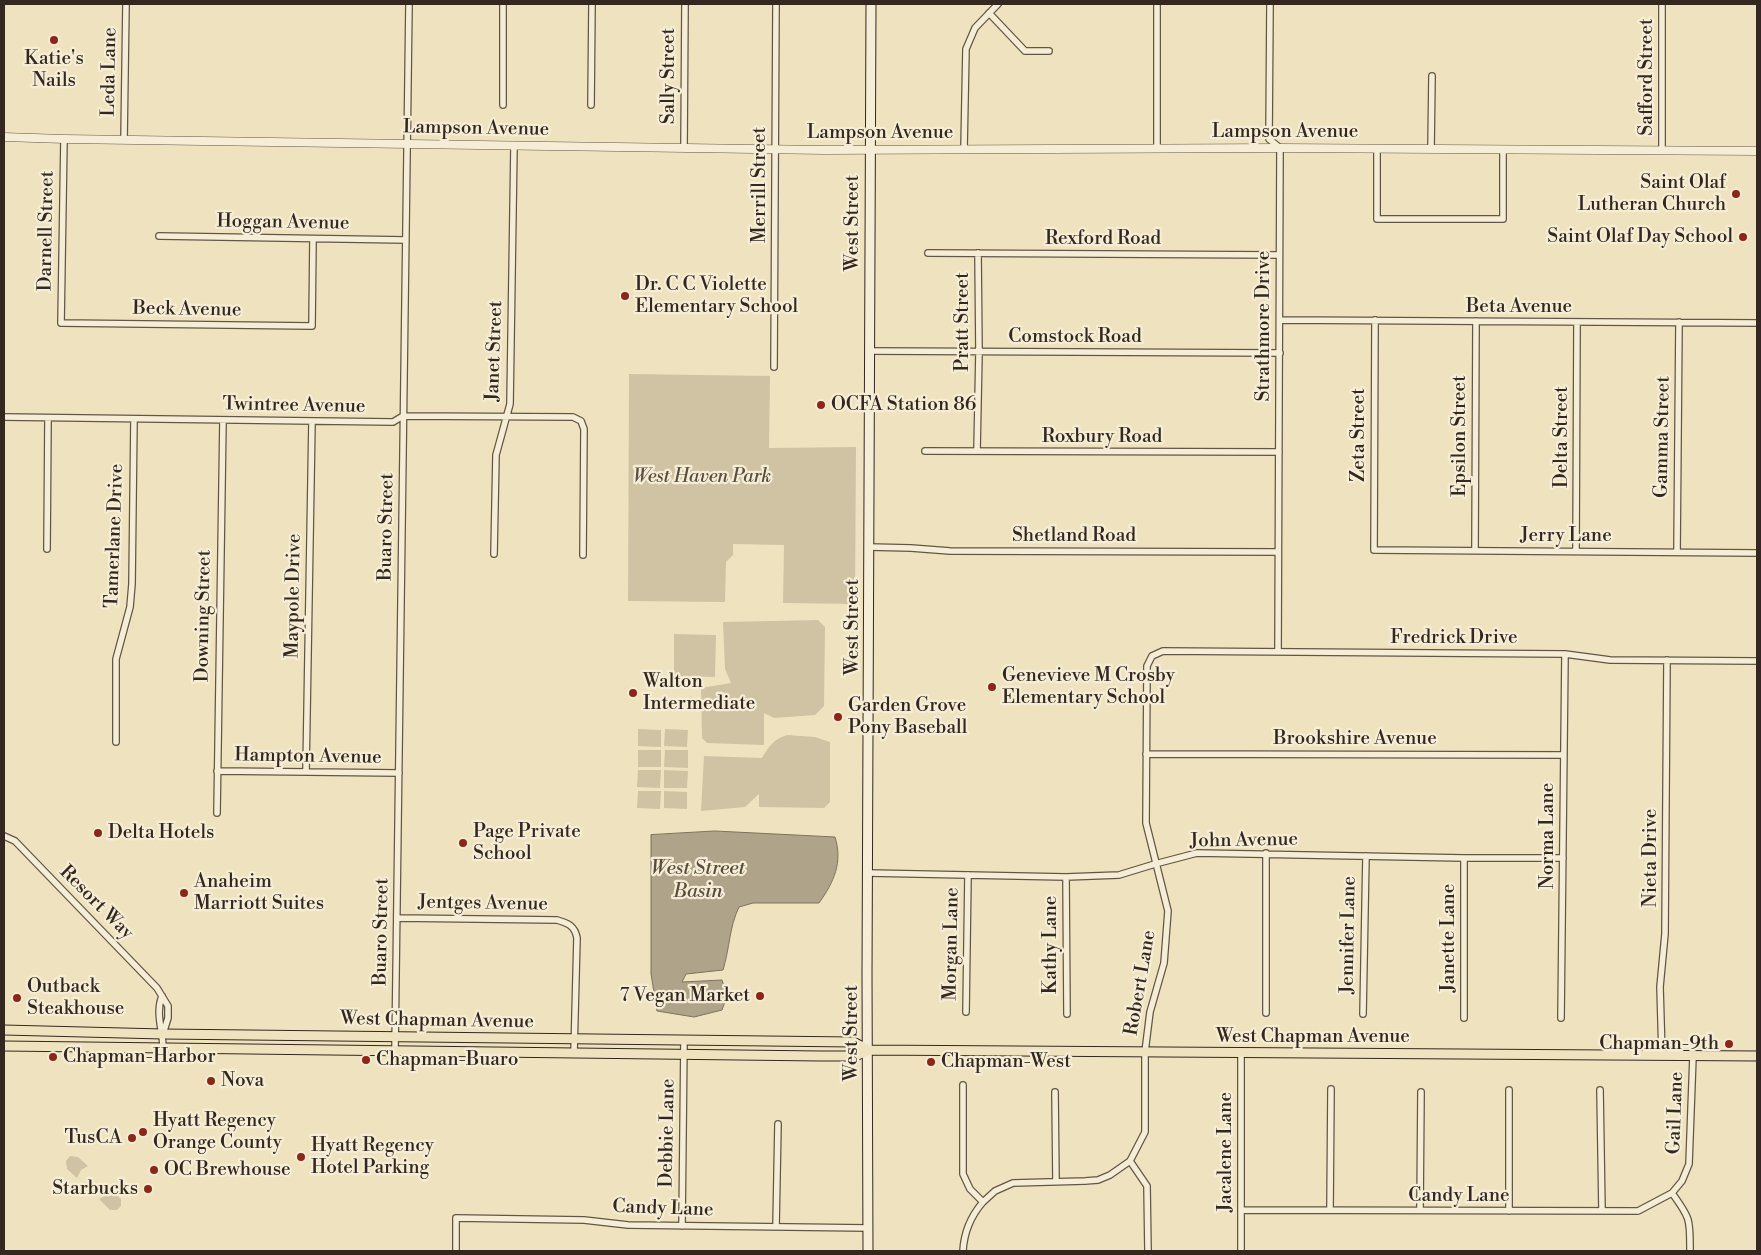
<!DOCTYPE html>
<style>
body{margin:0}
#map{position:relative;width:1761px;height:1255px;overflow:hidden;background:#efe3bf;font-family:"Libre Bodoni",serif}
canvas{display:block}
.frame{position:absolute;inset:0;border:5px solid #33271f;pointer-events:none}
</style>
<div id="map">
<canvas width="1761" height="1255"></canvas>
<div class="frame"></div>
</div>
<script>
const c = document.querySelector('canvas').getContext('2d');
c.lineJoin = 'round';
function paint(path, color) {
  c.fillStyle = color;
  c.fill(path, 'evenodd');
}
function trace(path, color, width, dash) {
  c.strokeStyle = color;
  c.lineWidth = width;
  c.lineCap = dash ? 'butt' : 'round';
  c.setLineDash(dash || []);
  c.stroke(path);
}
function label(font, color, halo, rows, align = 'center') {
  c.font = font + ' "Libre Bodoni",serif';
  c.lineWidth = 4.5;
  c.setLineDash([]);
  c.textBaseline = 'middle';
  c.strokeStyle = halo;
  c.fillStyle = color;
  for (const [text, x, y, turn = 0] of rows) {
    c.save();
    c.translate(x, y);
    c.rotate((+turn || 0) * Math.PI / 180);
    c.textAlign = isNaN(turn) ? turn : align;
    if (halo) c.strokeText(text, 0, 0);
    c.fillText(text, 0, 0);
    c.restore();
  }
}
paint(new Path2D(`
 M629,374L770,376L769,448L856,447L855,604L783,603L784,545L733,544V555L726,562L725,602L628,601Z
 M818,620L825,627L824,706L815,715L774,718L764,713V745L707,743L702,738L701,688L731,683L725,669L723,622Z
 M674,634L716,635L715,677L674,676Z
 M638,729L661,730V747L638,746Z
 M665,729L688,730L687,747L664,746Z
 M787,735L815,737L830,742V802L824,808L759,807V794L745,807L701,811L704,756L762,758C769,746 774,739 787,735Z
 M638,750H661V767H638Z
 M665,750H688V768L664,767Z
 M638,770H661L660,788L637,787Z
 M664,770L688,771L687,788H664Z
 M638,791H661L660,809L637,808Z
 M664,791L687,792V809L664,808Z
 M70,1156L78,1157L88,1166L81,1170L77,1178L67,1169L66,1161Z
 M110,1189L121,1199V1206L117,1210H110L99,1199L107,1195Z`), '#cfc3a4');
const water = new Path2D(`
 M715,831L835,837C843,862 834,882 819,903H753L739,907C729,928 730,947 723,970L686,974L682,982L722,980L727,996L722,1010L694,1017L657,1011L651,974V835Z`);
paint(water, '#afa389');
trace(water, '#7d715f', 1);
const minor = new Path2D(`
 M503,4V105
 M1270,4L1269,139L1280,148L1278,652
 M989,13L1025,51H1049
 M591,105L592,4
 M64,139L61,323L312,326L313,239
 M124,140L126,4
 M684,148L685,4
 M964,149L966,49L975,28L998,4
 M1157,149V4
 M1377,149V219H1503V150
 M1431,149L1432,76
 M1662,150V4
 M159,236L406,240
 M928,253L1279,255
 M1280,320L1757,323
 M1375,320L1374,550L1757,553
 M870,351L1280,353
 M774,367L776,4
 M4,417L393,422L403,416L573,417L581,421L584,429L583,555
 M925,451L1279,452
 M977,451L979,352L978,253
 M869,547L911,548L950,551L1278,552
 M47,549L48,418
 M1475,550L1476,321
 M1576,551L1577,322
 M1677,552L1679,322
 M494,554L496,455L510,404L514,146
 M116,742V659L130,607L132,584L134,419
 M1146,754L1564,755
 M217,771L399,773
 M306,771L312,421
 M217,813L223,420
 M4,836L15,841L157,988L168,1006V1018L163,1034
 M1266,853V1013
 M868,873L1066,877L1119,875L1155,864L1197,853L1464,858H1563
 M1066,877L1067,1014
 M397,918L557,920C568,923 575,926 577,938L574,1053
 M162,996C155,1014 163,1030 163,1048
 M966,1012L968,875
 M1363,1014L1366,856
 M1464,1018V858
 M1561,1018L1565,654
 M395,1050L409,4
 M1662,1055L1660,987L1665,934L1667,660
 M1600,1090L1602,1211
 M1055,1092L1056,1182
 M983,1202L995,1191L1013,1183L1085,1181L1098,1180L1110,1175L1130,1161
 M1241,1210L1638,1211L1672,1193
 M1330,1210L1331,1089
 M1420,1210L1421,1092
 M1509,1211V1090
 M682,1226L684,1041
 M776,1227L778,1124
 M456,1251V1218L584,1220L628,1225L868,1228
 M963,1251C964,1232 970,1217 983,1202L970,1189L963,1174V1085
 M1148,1251L1147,1186L1130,1161L1145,1132V1052L1150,1012L1164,963L1168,911L1146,823L1147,666L1152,656L1163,651L1565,654L1610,660L1757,661
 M1241,1251V1053
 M1690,1251C1690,1220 1691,1219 1672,1193L1682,1181L1689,1164L1693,1056`);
const tertiary = new Path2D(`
 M4,137L64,139L824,150L1280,148L1757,151`);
const secondary = new Path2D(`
 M868,1251L867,974L871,4`);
const primary = new Path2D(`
 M4,1030L163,1034L853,1042L869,1050
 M4,1046L820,1056H855L869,1050L1757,1056`);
trace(minor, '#625647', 8);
trace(tertiary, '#625647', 9);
trace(secondary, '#33271f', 11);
trace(primary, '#33271f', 11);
trace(minor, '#f5edd5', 5.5);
trace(tertiary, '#f5edd5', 8);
trace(secondary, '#f5edd5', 9);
trace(primary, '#efe3bf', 9);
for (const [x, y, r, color] of [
 [54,40,5,"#8f2418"],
 [1736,194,5,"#8f2418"],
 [1743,237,5,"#8f2418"],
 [625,296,5,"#8f2418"],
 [821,405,5,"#8f2418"],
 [992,687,5,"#8f2418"],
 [633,693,5,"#8f2418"],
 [838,717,5,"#8f2418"],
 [98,833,5,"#8f2418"],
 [463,843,5,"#8f2418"],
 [184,893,5,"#8f2418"],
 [760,996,5,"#8f2418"],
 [17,998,5,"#8f2418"],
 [1729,1044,5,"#8f2418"],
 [53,1057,5,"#8f2418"],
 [366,1060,5,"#8f2418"],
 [931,1062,5,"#8f2418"],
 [211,1081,5,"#8f2418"],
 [143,1132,5,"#8f2418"],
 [132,1138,5,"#8f2418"],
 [301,1157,5,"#8f2418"],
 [154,1170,5,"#8f2418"],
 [148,1189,5,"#8f2418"]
]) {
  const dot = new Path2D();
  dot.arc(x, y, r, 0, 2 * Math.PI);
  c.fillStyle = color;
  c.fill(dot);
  trace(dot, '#f5edd5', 2);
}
label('19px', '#33271f', '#f5edd5', [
 ["Katie's",54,59,"center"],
 ["Nails",54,81,"center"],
 ["Saint Olaf",1726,183,"right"],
 ["Lutheran Church",1726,205,"right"],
 ["Saint Olaf Day School",1733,237,"right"],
 ["Dr. C C Violette",635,285],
 ["Elementary School",635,307],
 ["OCFA Station 86",831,405],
 ["Genevieve M Crosby",1002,676],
 ["Elementary School",1002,698],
 ["Walton",643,682],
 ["Intermediate",643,704],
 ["Garden Grove",848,706],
 ["Pony Baseball",848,728],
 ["Page Private",473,832],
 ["School",473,854],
 ["Delta Hotels",108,833],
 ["Anaheim",194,882],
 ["Marriott Suites",194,904],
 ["Outback",27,987],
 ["Steakhouse",27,1009],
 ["7 Vegan Market",750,996,"right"],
 ["Chapman-9th",1719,1044,"right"],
 ["Chapman-Harbor",63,1057],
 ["Chapman-Buaro",376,1060],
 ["Chapman-West",941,1062],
 ["Nova",221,1081],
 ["Hyatt Regency",153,1121],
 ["Orange County",153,1143],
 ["TusCA",122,1138,"right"],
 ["Hyatt Regency",311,1146],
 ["Hotel Parking",311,1168],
 ["OC Brewhouse",164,1170],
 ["Starbucks",138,1189,"right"]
], 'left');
label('19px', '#33271f', '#f5edd5', [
 ["Leda Lane",110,72,-89],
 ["Sally Street",669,76,-90],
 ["Safford Street",1647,77,-90],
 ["Lampson Avenue",476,129,1],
 ["Lampson Avenue",1285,132],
 ["Lampson Avenue",880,133],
 ["Merrill Street",760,185,-90],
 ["Hoggan Avenue",283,223,1],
 ["West Street",853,223,-90],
 ["Darnell Street",47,231,-89],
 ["Rexford Road",1103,239],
 ["Beta Avenue",1519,307],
 ["Beck Avenue",187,310,1],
 ["Pratt Street",963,322,-90],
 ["Strathmore Drive",1264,326,-90],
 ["Comstock Road",1075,337],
 ["Janet Street",495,351,-88],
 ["Twintree Avenue",294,406,1],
 ["Zeta Street",1359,435,-90],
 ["Epsilon Street",1460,436,-90],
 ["Roxbury Road",1102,437],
 ["Delta Street",1562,437,-90],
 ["Gamma Street",1663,437,-89],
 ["Buaro Street",387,527,-89],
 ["Tamerlane Drive",115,536,-88],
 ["Shetland Road",1074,536],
 ["Jerry Lane",1566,536],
 ["Maypole Drive",294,596,-89],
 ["Downing Street",204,616,-89],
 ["West Street",853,627,-90],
 ["Fredrick Drive",1454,638],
 ["Brookshire Avenue",1355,739],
 ["Hampton Avenue",308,757,1],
 ["Norma Lane",1548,836,-90],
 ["John Avenue",1244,841,-1],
 ["Nieta Drive",1651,858,-90],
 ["Resort Way",96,903,45],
 ["Jentges Avenue",483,904,1],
 ["Buaro Street",382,932,-89],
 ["Jennifer Lane",1349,935,-89],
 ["Janette Lane",1449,938,-90],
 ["Morgan Lane",952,944,-89],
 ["Kathy Lane",1051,945,-90],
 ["Robert Lane",1141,983,-80],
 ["West Chapman Avenue",437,1021,1],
 ["West Street",852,1033,-90],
 ["West Chapman Avenue",1313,1037],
 ["Gail Lane",1676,1113,-88],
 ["Debbie Lane",668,1133,-89],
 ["Jacalene Lane",1226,1152,-90],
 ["Candy Lane",1459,1196],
 ["Candy Lane",663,1209,2]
]);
label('italic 19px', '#5a4e40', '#f5edd5', [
 ["West Haven Park",702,477]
]);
label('italic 20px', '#584c3f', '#f5edd5', [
 ["West Street",698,869],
 ["Basin",698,892]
]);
</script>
